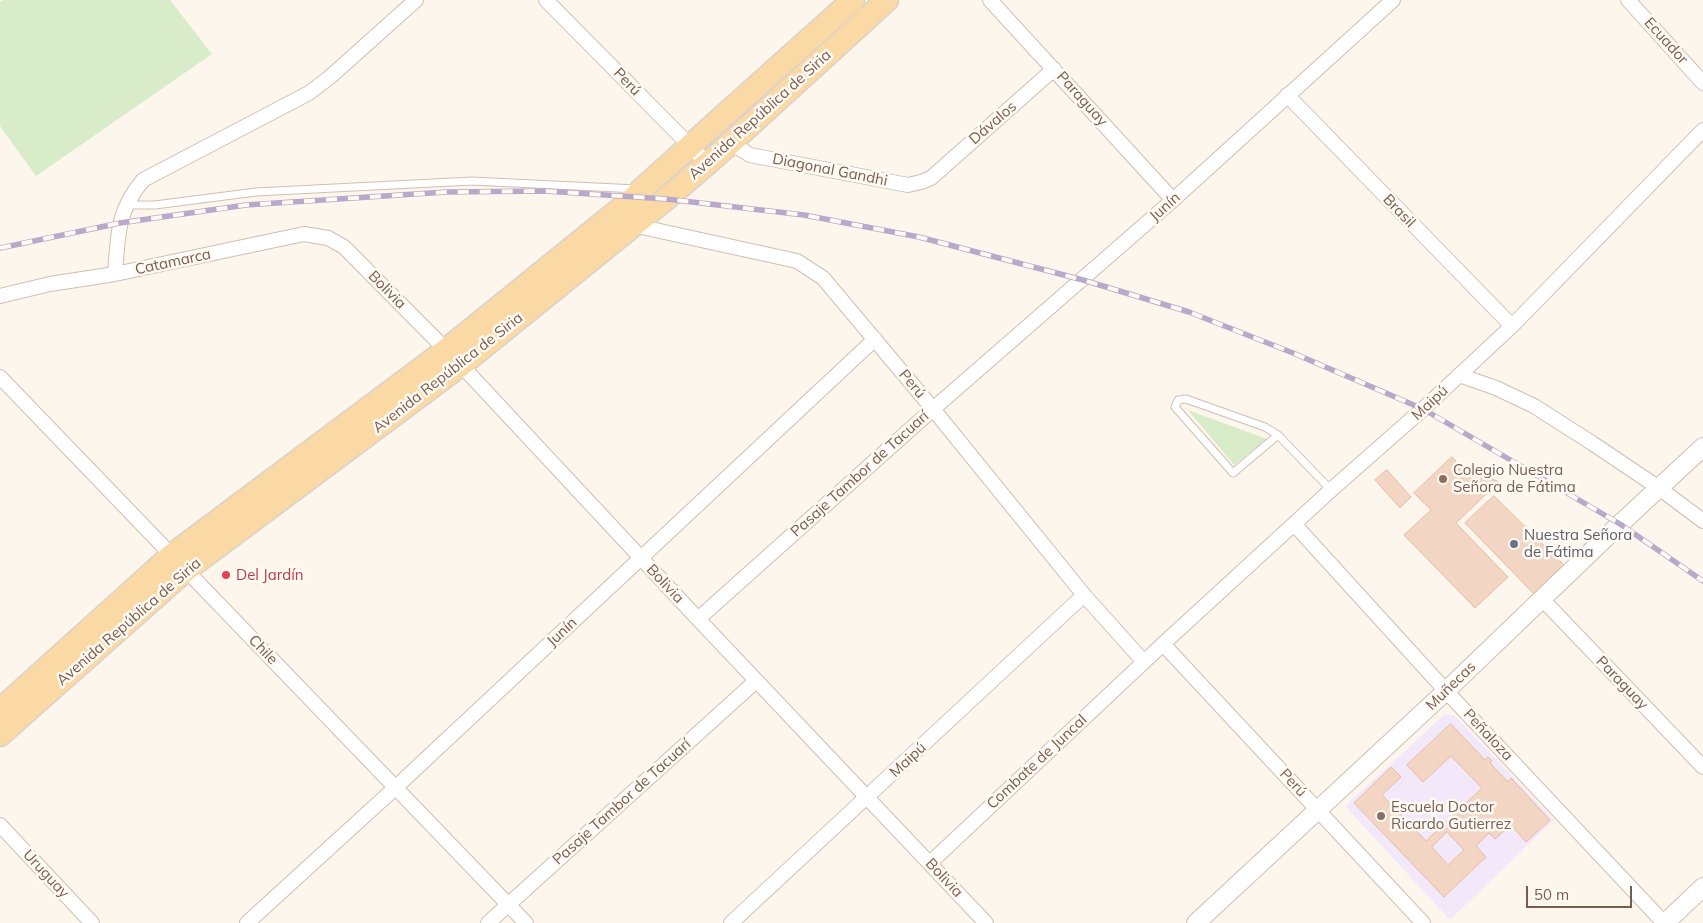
<!DOCTYPE html>
<meta charset="utf-8">
<style>
body{margin:0}
#map{position:relative;width:1703px;height:923px;overflow:hidden;background:#fdf6ec;font-family:Mulish,sans-serif}
canvas{display:block}
.scale{position:absolute;left:1526px;top:886px;width:106px;height:22px;box-sizing:border-box;border:2px solid #7a5c4d;border-top:0;padding-left:6px;font-size:15px;line-height:18px;white-space:nowrap;color:#7a5c4d;-webkit-text-stroke:4px #fffaf3;paint-order:stroke}
</style>
<div id="map">
<canvas width="1703" height="923"></canvas>
<div class="scale">50 m</div>
</div>
<script>
const c = document.querySelector('canvas').getContext('2d');
c.lineJoin = 'round';
function paint(path, color) {
  c.fillStyle = color;
  c.fill(path, 'evenodd');
}
function trace(path, color, width, dash) {
  c.strokeStyle = color;
  c.lineWidth = width;
  c.lineCap = dash ? 'butt' : 'round';
  c.setLineDash(dash || []);
  c.stroke(path);
}
function label(font, color, halo, rows, align = 'center') {
  c.font = font + ' Mulish,sans-serif';
  c.lineWidth = 5;
  c.setLineDash([]);
  c.textBaseline = 'middle';
  c.strokeStyle = halo;
  c.fillStyle = color;
  for (const [text, x, y, turn = 0] of rows) {
    c.save();
    c.translate(x, y);
    c.rotate((+turn || 0) * Math.PI / 180);
    c.textAlign = isNaN(turn) ? turn : align;
    if (halo) c.strokeText(text, 0, 0);
    c.fillText(text, 0, 0);
    c.restore();
  }
}
paint(new Path2D(`
 M1445,714L1454,715L1554,820L1450,920L1345,806Z`), '#f3e8fa');
paint(new Path2D(`
 M3,0H170L212,54L36,176L0,126V2Z
 M1188,410L1267,439L1234,465Z`), '#d8ecc9');
const building = new Path2D(`
 M1452,457L1463,469L1467,466L1499,482L1456,523L1508,577L1475,608L1404,535L1431,510L1414,493Z
 M1387,470L1411,497L1400,508L1375,480Z
 M1494,496L1564,565L1534,594L1465,523Z
 M1451,724L1485,760L1488,757L1492,761L1490,763L1508,782L1511,778L1550,820L1526,842L1511,825L1495,839L1489,833L1476,846L1486,857L1444,897L1354,803L1391,767L1401,777L1382,795L1426,841L1482,788L1451,756L1423,782L1407,765ZM1447,832L1464,850L1448,865L1432,847Z`);
paint(building, '#f3d5c3');
trace(building, '#e6bba3', 1);
const service = new Path2D(`
 M127,205H155L256,192L472,181L637,189
 M1278,435L1233,473L1175,407L1178,400L1186,399L1265,427L1278,435L1331,490`);
const minor = new Path2D(`
 M546,0L708,164
 M990,0L1173,200
 M1628,0L1703,83
 M1287,95L1512,326
 M731,143L750,155L908,185L921,182L931,178L1054,69
 M628,224L797,261L823,278L933,409L1084,595L1144,662
 M115,274C118,235 117,211 143,180L309,93L330,77L416,0
 M0,296L50,284L115,274L304,234L328,238L344,247L461,365L698,619L986,923
 M1459,375L1496,388L1534,406L1592,443L1659,488L1703,521
 M0,377L526,923
 M1294,524L1446,691L1664,923
 M1542,599L1703,767
 M698,619L933,409L1173,200L1393,0
 M1163,644L1423,923
 M0,825L92,923
 M930,863L1163,644L1331,490L1423,409L1512,326L1703,130
 M247,923L395,788L875,339
 M488,923L756,681
 M731,923L1084,595`);
const tertiary = new Path2D(`
 M1196,923L1446,691L1620,524L1703,447
 M1665,923L1703,887`);
const primary = new Path2D(`
 M0,710L172,555L446,350L635,197L642,189L853,0
 M0,735L186,570L461,365L666,199L716,156L887,0`);
trace(service, '#d1beb0', 9);
trace(minor, '#d1beb0', 16);
trace(tertiary, '#d1beb0', 20);
trace(primary, '#dad1cd', 25);
trace(service, '#fff', 7);
trace(minor, '#fff', 14);
trace(tertiary, '#fff', 18);
trace(primary, '#fbd9a5', 22);
const rail = new Path2D(`
 M0,248L120,223L246,205L446,192L545,191L666,199L804,215L919,237L1083,280L1189,312L1293,353L1423,409L1620,524L1703,581`);
trace(rail, '#b9a8c9', 5.5);
trace(rail, '#fffaf3', 4, [11]);
for (const [x, y, r, color] of [
 [1443,479,5,"#8d6e63"],
 [1514,544,5,"#6b7280"],
 [226,575,5,"#e0444e"],
 [1381,816,5,"#8d6e63"]
]) {
  const dot = new Path2D();
  dot.arc(x, y, r, 0, 2 * Math.PI);
  c.fillStyle = color;
  c.fill(dot);
  trace(dot, '#fffaf3', 2);
}
label('15px', '#7a5c4d', '#fffaf3', [
 ["Ecuador",1666,41,48],
 ["Perú",627,82,46],
 ["Paraguay",1082,99,48],
 ["Avenida República de Siria",760,115,-42],
 ["Dávalos",993,123,-41],
 ["Diagonal Gandhi",830,170,11],
 ["Junín",1165,207,-42],
 ["Brasil",1399,211,46],
 ["Catamarca",173,262,-12],
 ["Bolivia",387,290,45],
 ["Avenida República de Siria",448,373,-38],
 ["Perú",912,384,50],
 ["Maipú",1430,403,-43],
 ["Pasaje Tambor de Tacuarí",860,474,-42],
 ["Bolivia",665,584,47],
 ["Avenida República de Siria",129,622,-41],
 ["Junín",562,632,-43],
 ["Chile",263,650,46],
 ["Paraguay",1622,683,46],
 ["Muñecas",1451,686,-44],
 ["Peñaloza",1488,735,47],
 ["Maipú",908,760,-43],
 ["Combate de Juncal",1037,762,-43],
 ["Perú",1293,783,47],
 ["Pasaje Tambor de Tacuarí",622,802,-42],
 ["Uruguay",46,874,47],
 ["Bolivia",944,878,47]
]);
label('15px', '#785e54', '#fffaf3', [
 ["Colegio Nuestra",1453,470],
 ["Señora de Fátima",1453,487],
 ["Escuela Doctor",1391,807],
 ["Ricardo Gutierrez",1391,824]
], 'left');
label('15px', '#5b616d', '#fffaf3', [
 ["Nuestra Señora",1524,535],
 ["de Fátima",1524,552]
], 'left');
label('15px', '#be3a42', '#fffaf3', [
 ["Del Jardín",236,575]
], 'left');
</script>
